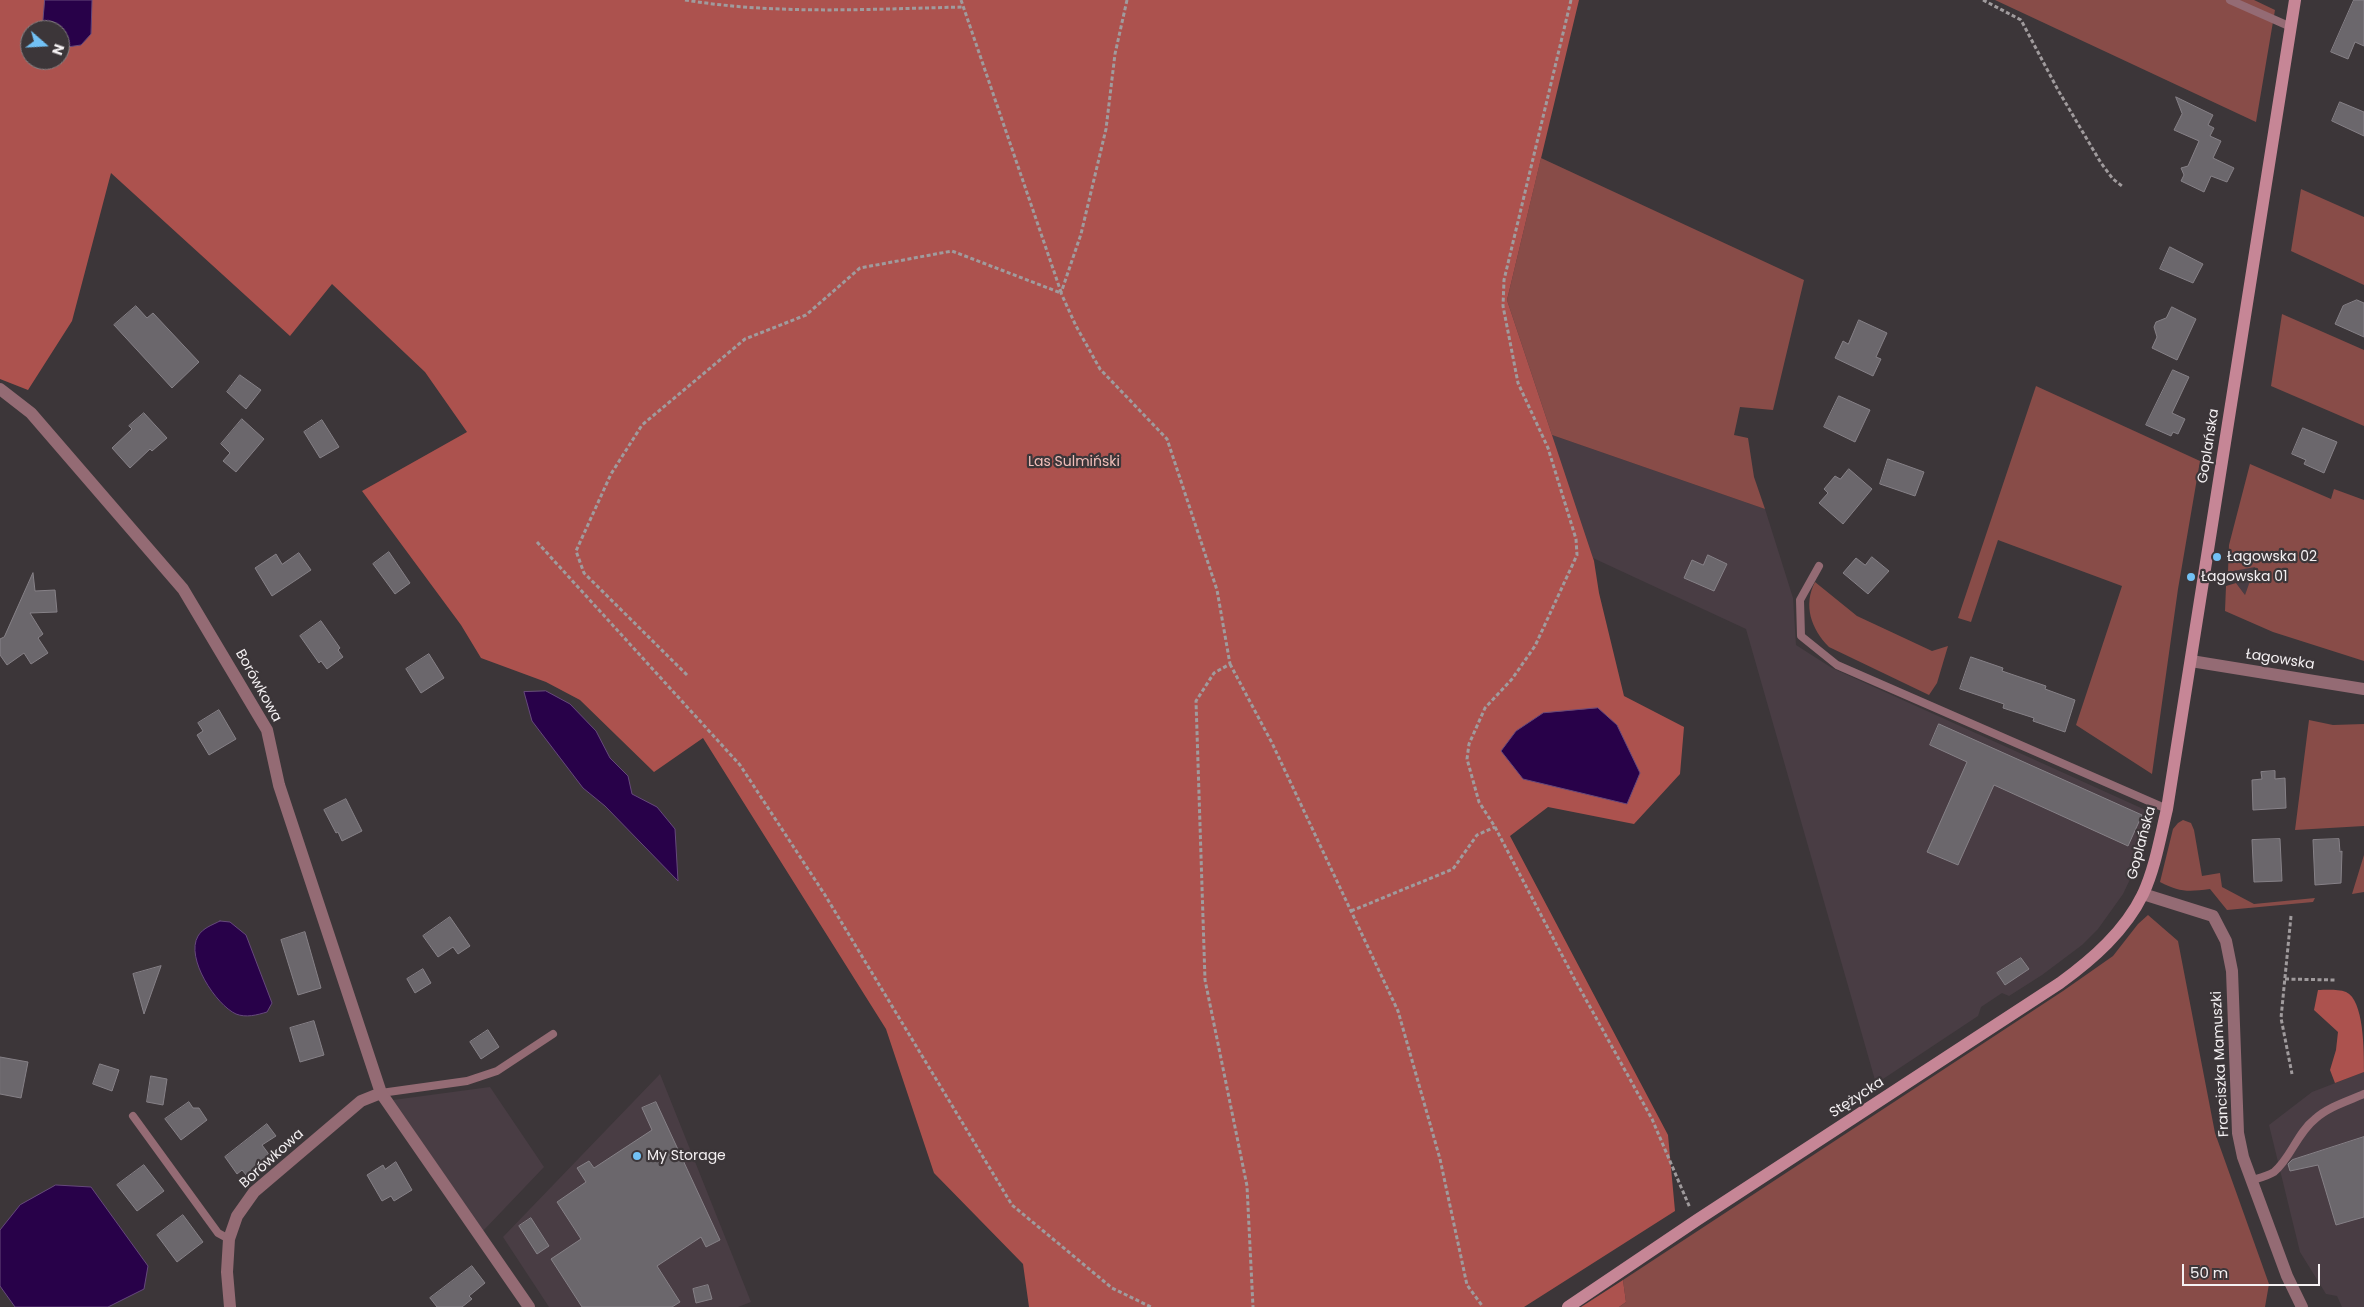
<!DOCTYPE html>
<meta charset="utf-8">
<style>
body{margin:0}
#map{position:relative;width:2364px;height:1307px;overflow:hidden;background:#3c3639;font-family:Poppins,sans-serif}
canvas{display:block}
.north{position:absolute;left:20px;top:20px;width:50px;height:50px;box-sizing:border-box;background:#3c3639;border:1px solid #868183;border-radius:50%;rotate:109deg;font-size:14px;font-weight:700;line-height:20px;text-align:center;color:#f5f1f3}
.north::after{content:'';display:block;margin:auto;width:18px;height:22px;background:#72c1f5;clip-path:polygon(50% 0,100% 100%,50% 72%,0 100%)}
.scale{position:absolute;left:2182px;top:1264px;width:138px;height:22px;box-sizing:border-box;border:2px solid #f5f1f3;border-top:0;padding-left:6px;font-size:15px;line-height:18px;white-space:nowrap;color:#f5f1f3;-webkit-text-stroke:4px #3c3639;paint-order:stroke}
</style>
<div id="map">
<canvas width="2364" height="1307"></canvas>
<div class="north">N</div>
<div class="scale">50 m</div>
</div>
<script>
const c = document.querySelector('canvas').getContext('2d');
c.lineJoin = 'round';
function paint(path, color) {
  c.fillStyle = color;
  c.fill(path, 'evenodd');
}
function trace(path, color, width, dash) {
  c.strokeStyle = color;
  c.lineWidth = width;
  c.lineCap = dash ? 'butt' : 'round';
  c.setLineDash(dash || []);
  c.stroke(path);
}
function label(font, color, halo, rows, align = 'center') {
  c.font = font + ' Poppins,sans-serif';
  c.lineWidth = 4.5;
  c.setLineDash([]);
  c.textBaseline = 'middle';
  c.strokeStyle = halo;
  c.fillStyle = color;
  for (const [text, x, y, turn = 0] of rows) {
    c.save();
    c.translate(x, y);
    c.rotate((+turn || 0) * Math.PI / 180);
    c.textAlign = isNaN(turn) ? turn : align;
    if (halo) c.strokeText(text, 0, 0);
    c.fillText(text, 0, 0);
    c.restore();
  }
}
paint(new Path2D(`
 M1552,435L1765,509L1793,598L1796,645L1832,668L2150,812L2134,871L2123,894L2098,929L2082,945L2042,975L2009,996L2002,993L1981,1007L1978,1016L1880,1081L1875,1080L1746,629L1593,558Z
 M2256,566L2245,595L2228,572Z
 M2364,1072V1307H2342L2337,1296L2326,1294L2300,1252L2269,1125L2312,1092Z
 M660,1074L751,1302L738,1307H549L503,1237Z
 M490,1087L544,1167L483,1231L393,1100Z`), '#493d44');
paint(new Path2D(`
 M1995,0H2254L2275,10L2256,122Z
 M1541,158L1804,280L1773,410L1740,407L1734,435L1748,438L1754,477L1765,509L1552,435L1507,300Z
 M2301,189L2364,217V285L2291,251Z
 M2282,314L2364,350V426L2271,386Z
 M2036,386L2200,461L2178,589L2152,774L2076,725L2122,586L1998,540L1971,622L1958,618Z
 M2250,464L2331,499L2334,489L2364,500V661L2273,632L2225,611L2226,586L2236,583L2245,595L2255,567L2228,572L2229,545Z
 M1815,582L1857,616L1932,651L1948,646L1937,683L1929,695L1829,647C1811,629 1803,605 1815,582Z
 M2309,720L2333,725L2364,724V826L2295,830Z
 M2183,820L2191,823L2194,830L2202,876L2220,873L2222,887L2254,904L2315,898L2313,902L2227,910L2210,889C2188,892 2179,892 2160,882L2173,829L2178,823Z
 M2364,855V892L2352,894Z
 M2148,915L2178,941L2215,1133L2269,1284L2265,1307H1619L1626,1302L1623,1280L2063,991L2113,956L2138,924Z`), '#884c48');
paint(new Path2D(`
 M0,0H45L43,21L45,30H30V60H60V48L81,45L91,34L92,0H1579L1507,300L1594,561L1599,593L1624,696L1684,727L1680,774L1634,824L1548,807L1510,836L1668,1135L1675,1211L1524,1307H1029L1023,1264L934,1173L886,1029L703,738L654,772L580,700L546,682L481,658L461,625L362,491L467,432L425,372L332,284L290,336L111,173L72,321L28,390L0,379Z
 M2318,990C2326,990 2338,989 2346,992C2364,1000 2364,1050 2364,1072L2335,1083L2330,1070L2336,1050L2338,1032L2314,1010Z
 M1623,1280L1626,1302L1619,1307H1581Z`), '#ac524e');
const water = new Path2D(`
 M45,0H92L91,34L81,45L60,48V30H45L43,21Z
 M546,691L570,704L596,731L610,758L628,776L632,794L657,807L675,829L678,881L605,806L583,788L532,721L524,692Z
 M1598,708L1617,725L1640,773L1627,804L1523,779L1501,751L1516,731L1543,713Z
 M220,921L230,922L246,935L272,1003L267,1012C257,1015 246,1018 236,1014C216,1005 185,958 198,936C203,928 212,925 220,921Z
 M56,1185L91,1187L148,1266L144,1289L108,1307H15L0,1286V1230L20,1205Z`);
paint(water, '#280149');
trace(water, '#66497c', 1);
const building = new Path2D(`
 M2354,0H2364V46L2355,42L2348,59L2331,52Z
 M2176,97L2213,115L2208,125L2214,128L2210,136L2221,141L2213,158L2234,168L2227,182L2211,176L2204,192L2181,181L2184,175L2181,168L2188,166L2199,141L2174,130L2182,114Z
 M2340,102L2364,112V136L2332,121Z
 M2170,247L2203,264L2193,283L2160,269Z
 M2357,300L2364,303V337L2335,324L2343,306Z
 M136,306L147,318L153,313L199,362L172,388L114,325Z
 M2172,307L2196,319L2177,360L2152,348L2157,337L2154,327L2156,322L2166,318Z
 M1859,320L1887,333L1876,357L1881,359L1873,376L1835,358L1843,341L1848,344Z
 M2173,370L2189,377L2172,413L2185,419L2178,434L2173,432L2171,436L2146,425Z
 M240,375L261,390L246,409L227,392Z
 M1839,396L1870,410L1855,442L1824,427Z
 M144,413L167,438L152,451L150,449L130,468L112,448L132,429L129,426Z
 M242,419L264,439L236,472L223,461L230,453L221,444Z
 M322,420L339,447L320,458L304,432Z
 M2303,428L2337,442L2324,473L2304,464L2306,460L2292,454Z
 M1888,459L1924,472L1915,496L1880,484Z
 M1849,469L1872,489L1843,524L1819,503L1828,493L1824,489L1835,476L1840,479Z
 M389,552L410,583L395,594L373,564Z
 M299,553L311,570L272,596L255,568L276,554L282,564Z
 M1708,555L1727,564L1714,591L1684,578L1692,560L1703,565Z
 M1872,557L1889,571L1868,594L1843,573L1856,558L1865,565Z
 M33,573L35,591L55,590L57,612L30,613L43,634L38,638L48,653L31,664L24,653L7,665L0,655V639L4,637Z
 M321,621L340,648L338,650L343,657L327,669L321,661L319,663L300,636Z
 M429,654L444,678L421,693L406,669Z
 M1971,657L2003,668L2002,671L2046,686L2045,689L2075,700L2065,732L2033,721L2034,718L2003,708L2004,704L1960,689Z
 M219,710L236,739L209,755L197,735L203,731L198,723Z
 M1939,724L2142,815L2128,846L1994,785L1958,865L1927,852L1967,762L1930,745Z
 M2275,771V779L2285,778L2286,808L2253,810L2252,780L2262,779L2261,772Z
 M346,799L362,831L342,841L338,832L336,833L324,810Z
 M2280,839L2282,881L2254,882L2252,840Z
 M2339,839L2340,852L2342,851L2341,883L2315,885L2313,840Z
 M450,917L470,946L458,954L453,947L438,957L423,936Z
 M305,932L321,988L298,995L281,940Z
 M2021,958L2029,969L2005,985L1997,973Z
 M161,966L144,1014L133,974Z
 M423,969L431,983L415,993L407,979Z
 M314,1021L324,1055L300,1062L290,1028Z
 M488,1030L499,1047L481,1059L470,1042Z
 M0,1057L28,1062L21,1098L0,1094Z
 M100,1064L119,1070L112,1091L93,1084Z
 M151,1076L167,1079L163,1105L147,1102Z
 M189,1102L193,1108H199L207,1120L181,1140L165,1119Z
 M656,1102L720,1240L706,1247L701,1237L657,1266L680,1302L672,1307H582L551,1259L581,1239L557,1202L586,1182L577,1168L589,1161L594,1168L652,1130L642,1108Z
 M267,1124L276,1136L262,1145L271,1157L247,1176L242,1170L237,1174L225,1157Z
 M2364,1137V1217L2336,1225L2318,1165L2290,1171L2288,1164L2292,1160Z
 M396,1162L412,1190L394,1201L391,1196L382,1201L367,1175L383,1165L385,1169Z
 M144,1165L164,1191L137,1211L117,1185Z
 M183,1215L203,1242L177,1262L157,1235Z
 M531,1218L549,1246L537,1254L519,1226Z
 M472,1266L485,1283L469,1296L472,1299L462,1307H437L430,1298Z
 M708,1285L712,1299L696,1303L693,1289Z`);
paint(building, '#6b676c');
trace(building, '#868187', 1);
trace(new Path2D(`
 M685,0C777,15 871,9 964,7
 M961,0L1061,292
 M1127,0L1115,54L1106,129L1081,234L1061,293L1076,326L1100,369L1167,439L1217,590L1230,664L1214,673L1196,701L1205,980L1247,1186L1253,1307
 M1571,0L1504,280L1503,306L1518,383L1548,448L1576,539L1577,555L1535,646L1512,679L1485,708L1469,744L1467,759L1479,802L1495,827L1574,978L1652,1119L1690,1208
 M1983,0L2021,20L2058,90L2101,163L2113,179L2122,186
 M537,542L740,765L825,895L1012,1205L1112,1288L1151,1307
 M1230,664L1272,743L1398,1011L1440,1159L1467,1285L1483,1307
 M687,675L584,573L576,551L611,474L642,425L745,339L806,315L860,268L952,251L1061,293
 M1351,911L1453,869L1477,835L1495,827
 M2291,916L2281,1018L2292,1074
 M2285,979L2335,980`), '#a09b9d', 3, [4, 2.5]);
trace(new Path2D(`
 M2230,0L2291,27
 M1819,566L1800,600L1801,636L1837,665L2167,809
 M381,1093L467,1081L497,1071L553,1034
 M133,1116L218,1233L229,1239
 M2252,1180C2259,1178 2268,1176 2274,1172C2291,1158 2297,1133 2315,1119C2328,1107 2348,1101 2364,1094`), '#946b74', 8);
trace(new Path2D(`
 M0,389L31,413L183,589L267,730L279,785L381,1093L529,1307
 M2191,661L2364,689
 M2143,894L2213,916L2226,941L2232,971L2238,1133L2243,1157L2287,1276L2302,1307
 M230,1307L227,1272L229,1239L237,1216L254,1192L361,1101L381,1093`), '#946b74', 12);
trace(new Path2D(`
 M1568,1307L1697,1220L2060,983C2093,959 2125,931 2143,894C2155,868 2160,838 2167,809L2295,0`), '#c68696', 12);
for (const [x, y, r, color] of [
 [2217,557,5,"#72c1f5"],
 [2191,577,5,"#72c1f5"],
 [637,1156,5,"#72c1f5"]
]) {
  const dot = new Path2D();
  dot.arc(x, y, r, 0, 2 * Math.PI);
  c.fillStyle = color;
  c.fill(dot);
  trace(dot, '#3c3639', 2);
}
label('14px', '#f5f1f3', '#3c3639', [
 ["Goplańska",2209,446,-81],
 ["Łagowska",2280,660,9],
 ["Borówkowa",258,686,61],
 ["Goplańska",2142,843,-75],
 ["Franciszka Mamuszki",2221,1064,-93],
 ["Stężycka",1857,1098,-33],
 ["Borówkowa",272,1159,-42]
]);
label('14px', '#f1beb9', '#3c3639', [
 ["Las Sulmiński",1074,462]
]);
label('14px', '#f5f1f3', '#3c3639', [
 ["Łagowska 02",2227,557],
 ["Łagowska 01",2201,577],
 ["My Storage",647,1156]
], 'left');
</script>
